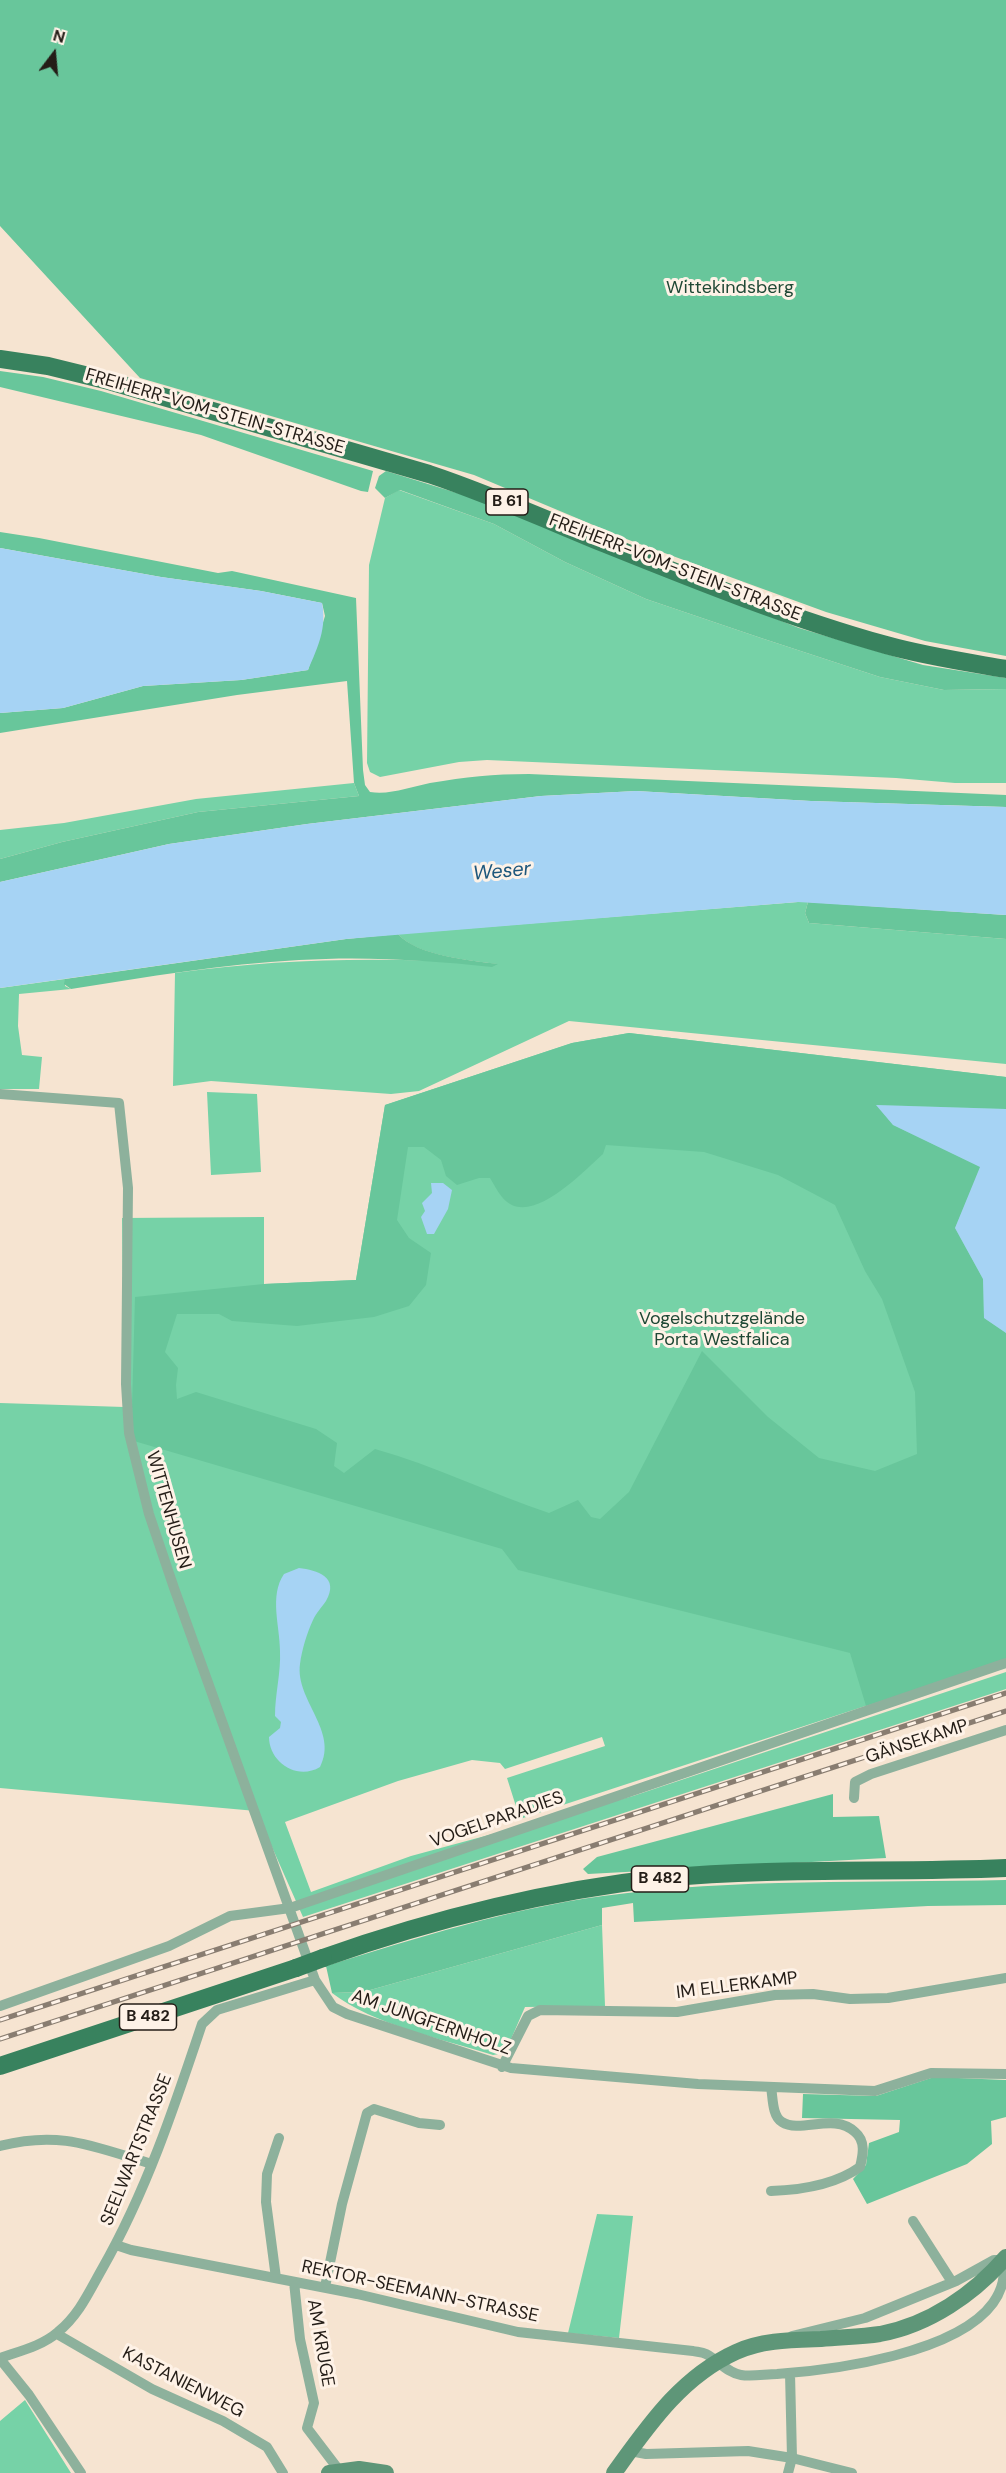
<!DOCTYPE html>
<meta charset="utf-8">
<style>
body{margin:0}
#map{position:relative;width:1006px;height:2473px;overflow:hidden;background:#f6e4d1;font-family:"DM Sans",sans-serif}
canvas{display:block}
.north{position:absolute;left:24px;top:24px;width:60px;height:60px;-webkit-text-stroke:4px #fef2e7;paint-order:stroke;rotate:16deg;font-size:16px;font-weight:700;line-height:24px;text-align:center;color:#241d17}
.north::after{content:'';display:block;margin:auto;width:21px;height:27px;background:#241d17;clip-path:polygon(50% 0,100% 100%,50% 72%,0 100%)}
</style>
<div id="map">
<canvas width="1006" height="2473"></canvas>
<div class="north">N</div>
</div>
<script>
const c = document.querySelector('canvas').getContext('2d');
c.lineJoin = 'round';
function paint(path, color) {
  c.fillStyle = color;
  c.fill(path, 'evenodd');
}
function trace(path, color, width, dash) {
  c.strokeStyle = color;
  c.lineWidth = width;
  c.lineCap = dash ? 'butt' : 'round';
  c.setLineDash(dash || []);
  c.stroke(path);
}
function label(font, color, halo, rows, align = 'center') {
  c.font = font + ' "DM Sans",sans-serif';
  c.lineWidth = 6;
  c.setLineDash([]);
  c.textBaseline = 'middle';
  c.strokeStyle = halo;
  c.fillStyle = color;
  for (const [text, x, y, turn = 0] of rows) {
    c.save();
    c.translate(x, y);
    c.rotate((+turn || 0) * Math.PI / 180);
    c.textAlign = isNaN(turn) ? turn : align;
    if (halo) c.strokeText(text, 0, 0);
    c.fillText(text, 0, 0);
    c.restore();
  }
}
paint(new Path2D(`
 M399,490L494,524L565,562L646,599L761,638L880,677L944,690L1006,689V783H955L896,778L487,760L459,762L380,777L370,772L367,763L369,565L385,498Z
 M354,783L359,796L198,812L62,842L0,859V830L64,823L196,799Z
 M798,902H808L805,913L809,923L1006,939V1064L569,1021L419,1091L391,1094L211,1081L173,1086L175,973C285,958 385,957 497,964C468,960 417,956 398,934Z
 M65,979V986L71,989L19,994L18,1026L22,1055L42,1057L39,1089H0V988Z
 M629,1033L1006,1077V1660L520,1819L507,1778L605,1746L602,1737L505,1769L500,1763L472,1760L398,1781L285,1822L311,1892L411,1856L633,1796L1006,1672V1689L303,1917L256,1811L0,1788V1403L124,1407L122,1218L264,1217V1284L356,1280L385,1105L572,1043Z
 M207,1092L257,1094L261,1172L211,1175Z
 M602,1925L605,2006L525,2007L505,2053L493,2055C442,2039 374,2025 332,1993L363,1992Z
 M597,2214L633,2216L619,2338L568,2333Z
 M25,2400L71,2473H0V2421Z`), '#76d2a7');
paint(new Path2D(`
 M0,0H1006V656L925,641L826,612L629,540L474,475L140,378L0,226Z
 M0,371L43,377L101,391L373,471L368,492L361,491L201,435L0,387Z
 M386,471L470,497L799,628L923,665L1006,678V689L944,690L880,677L761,638L646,599L565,562L494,524L400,490L385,498L375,488L379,476Z
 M0,532L39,538L218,573L232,571L356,598L363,770L365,785L370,792C391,795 410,787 430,783C466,777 493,774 529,774L1006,795V807L811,801L636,791L541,796L307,824L169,844L0,882V859L62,842L198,812L359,796L354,783L347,681L237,695L0,733V713L63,708L143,686L241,680L308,670L325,616L322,603L261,591L161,577L0,548Z
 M808,902L1006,915V939L809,923L805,913Z
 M398,934C418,956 469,960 498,964L492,967C428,960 364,956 299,960C223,964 147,977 71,989L64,984L65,979L346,939Z
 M629,1033L1006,1077V1109L877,1105L893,1125L981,1167L955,1228L983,1279L984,1318L1006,1333V1660L866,1706L850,1653L518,1570L502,1549L134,1441L132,1407L135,1297L264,1284L356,1280L385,1105L572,1043ZM606,1145L704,1152L778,1175L835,1205L865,1271L882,1299L915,1392L917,1454L875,1471L819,1458L768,1417L702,1351L629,1492L600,1519L591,1517L578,1500L549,1513C490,1493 435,1466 375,1449L344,1473L334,1466L337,1443L316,1429L196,1392L177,1399L176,1385L178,1368L165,1352L177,1314H219L232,1321L297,1326L374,1317L409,1306L426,1285L431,1253L409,1238L397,1220L408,1147H424L441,1160L446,1176L457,1185L479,1178H490C495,1186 501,1199 510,1204C538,1220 584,1171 603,1154Z
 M833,1794V1817L879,1816L886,1858L588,1874L583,1869L597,1857Z
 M1006,1880V1905L928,1906L634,1922L633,1903L602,1908V1925L363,1992L332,1993L326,1966C417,1938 508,1909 603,1896C735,1878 873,1883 1006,1880Z
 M934,2077L1006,2080V2117L991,2121L992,2144L967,2164L867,2204L853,2179L866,2165L869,2143L899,2132L900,2120L802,2118L803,2094L876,2096Z`), '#68c69b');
paint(new Path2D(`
 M0,548L161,577L261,591L322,603C327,628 318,647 308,670L241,680L143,686L63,708L0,713Z
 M636,791L811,801L1006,807V915L798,902L346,939L0,988V882L169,844L307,824L541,796Z
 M876,1105L1006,1109V1333L984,1318L983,1279L955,1228L980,1167L893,1125Z
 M431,1183H443L452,1190L448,1209L434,1234H427L421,1217L425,1211L422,1203L432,1193Z
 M299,1568C317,1570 340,1577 326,1601C322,1607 316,1613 313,1620C307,1633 302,1649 300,1664C295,1700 339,1731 320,1767C297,1781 269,1762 269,1737L280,1728L281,1722L275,1716C275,1694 281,1673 280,1651C280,1626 269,1596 284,1574Z`), '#a6d3f4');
trace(new Path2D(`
 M0,1094L119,1103L128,1188L126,1384L129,1433L149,1514L174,1588L315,1980L333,2007L347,2014L511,2068L698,2084L875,2091L931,2073L1006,2074
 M854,1798L855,1782L871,1774L1006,1730
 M0,2006L169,1946L230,1916L290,1908L1006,1663
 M502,2067L528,2016L540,2010L677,2012L775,1995L813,1994L850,1999L888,1998L1006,1978
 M771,2087C773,2098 772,2116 782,2122C801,2134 834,2112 855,2132C866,2141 863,2155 860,2167C835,2185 801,2190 771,2191
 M0,2146C61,2130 94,2147 152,2164
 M913,2221L952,2282
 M116,2245L131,2250L357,2294L518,2332L693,2351C697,2352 702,2352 706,2354C718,2360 727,2373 741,2375C752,2377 766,2374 777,2374C836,2370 957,2353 993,2303C1003,2289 1005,2276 1004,2260
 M276,2278L266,2202L267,2174L279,2138
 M294,2282L300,2339L314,2403L307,2428L339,2470
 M325,2287L342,2204L367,2113L374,2109L419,2123L440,2125
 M57,2334L152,2389L223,2421L267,2447L283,2473
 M792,2336L865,2318L956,2281L994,2260H1004
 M0,2358C20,2351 42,2346 58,2332C79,2315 89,2292 102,2269C146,2192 174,2108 202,2024L217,2010L315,1980
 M0,2359L29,2395L81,2473
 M630,2451L646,2454L748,2451L792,2458L852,2473
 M788,2473L792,2458L790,2373`), '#8db19c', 10);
trace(new Path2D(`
 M329,2473L359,2469L386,2473
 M614,2473C648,2426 681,2377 736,2352C762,2340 792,2340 821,2339C840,2337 860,2337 880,2334C929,2325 974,2294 1006,2257`), '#5e9678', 16);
trace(new Path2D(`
 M0,359L48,366L109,381L429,474C489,494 545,519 603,543C695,580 789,618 886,645C925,656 966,662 1006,669
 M323,1958C433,1919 545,1891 662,1878C776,1867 892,1873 1006,1868
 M0,2066L296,1968`), '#38825e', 18);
const rail = new Path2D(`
 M0,2020L1006,1693
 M0,2039L1006,1711`);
trace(rail, '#897d71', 5);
trace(rail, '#fef2e7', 3, [9]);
trace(new Path2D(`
 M296,1968L323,1958`), '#38825e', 18);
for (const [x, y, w] of [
 [507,502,42],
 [660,1879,57],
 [148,2017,57]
]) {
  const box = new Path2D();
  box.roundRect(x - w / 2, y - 13, w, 26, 4.5);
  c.fillStyle = '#fef2e7';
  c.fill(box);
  trace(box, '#241d17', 1.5);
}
label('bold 16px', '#241d17', null, [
 ["B 61",507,502],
 ["B 482",660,1879],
 ["B 482",148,2017]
]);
label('18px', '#1f4835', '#fef2e7', [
 ["Wittekindsberg",730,288],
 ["Vogelschutzgelände",722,1319],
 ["Porta Westfalica",722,1340]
]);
label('18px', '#241d17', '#fef2e7', [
 ["FREIHERR-VOM-STEIN-STRASSE",215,412,16],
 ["FREIHERR-VOM-STEIN-STRASSE",675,568,21],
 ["WITTENHUSEN",168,1510,74],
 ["GÄNSEKAMP",917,1742,-18],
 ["VOGELPARADIES",497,1820,-19],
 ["IM ELLERKAMP",737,1986,-7],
 ["AM JUNGFERNHOLZ",431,2023,19],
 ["SEELWARTSTRASSE",137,2150,-68],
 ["REKTOR-SEEMANN-STRASSE",420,2292,12],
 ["AM KRUGE",320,2343,80],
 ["KASTANIENWEG",183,2383,27]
]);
label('italic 20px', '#1e577c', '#fef2e7', [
 ["Weser",502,872,-5]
]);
</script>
